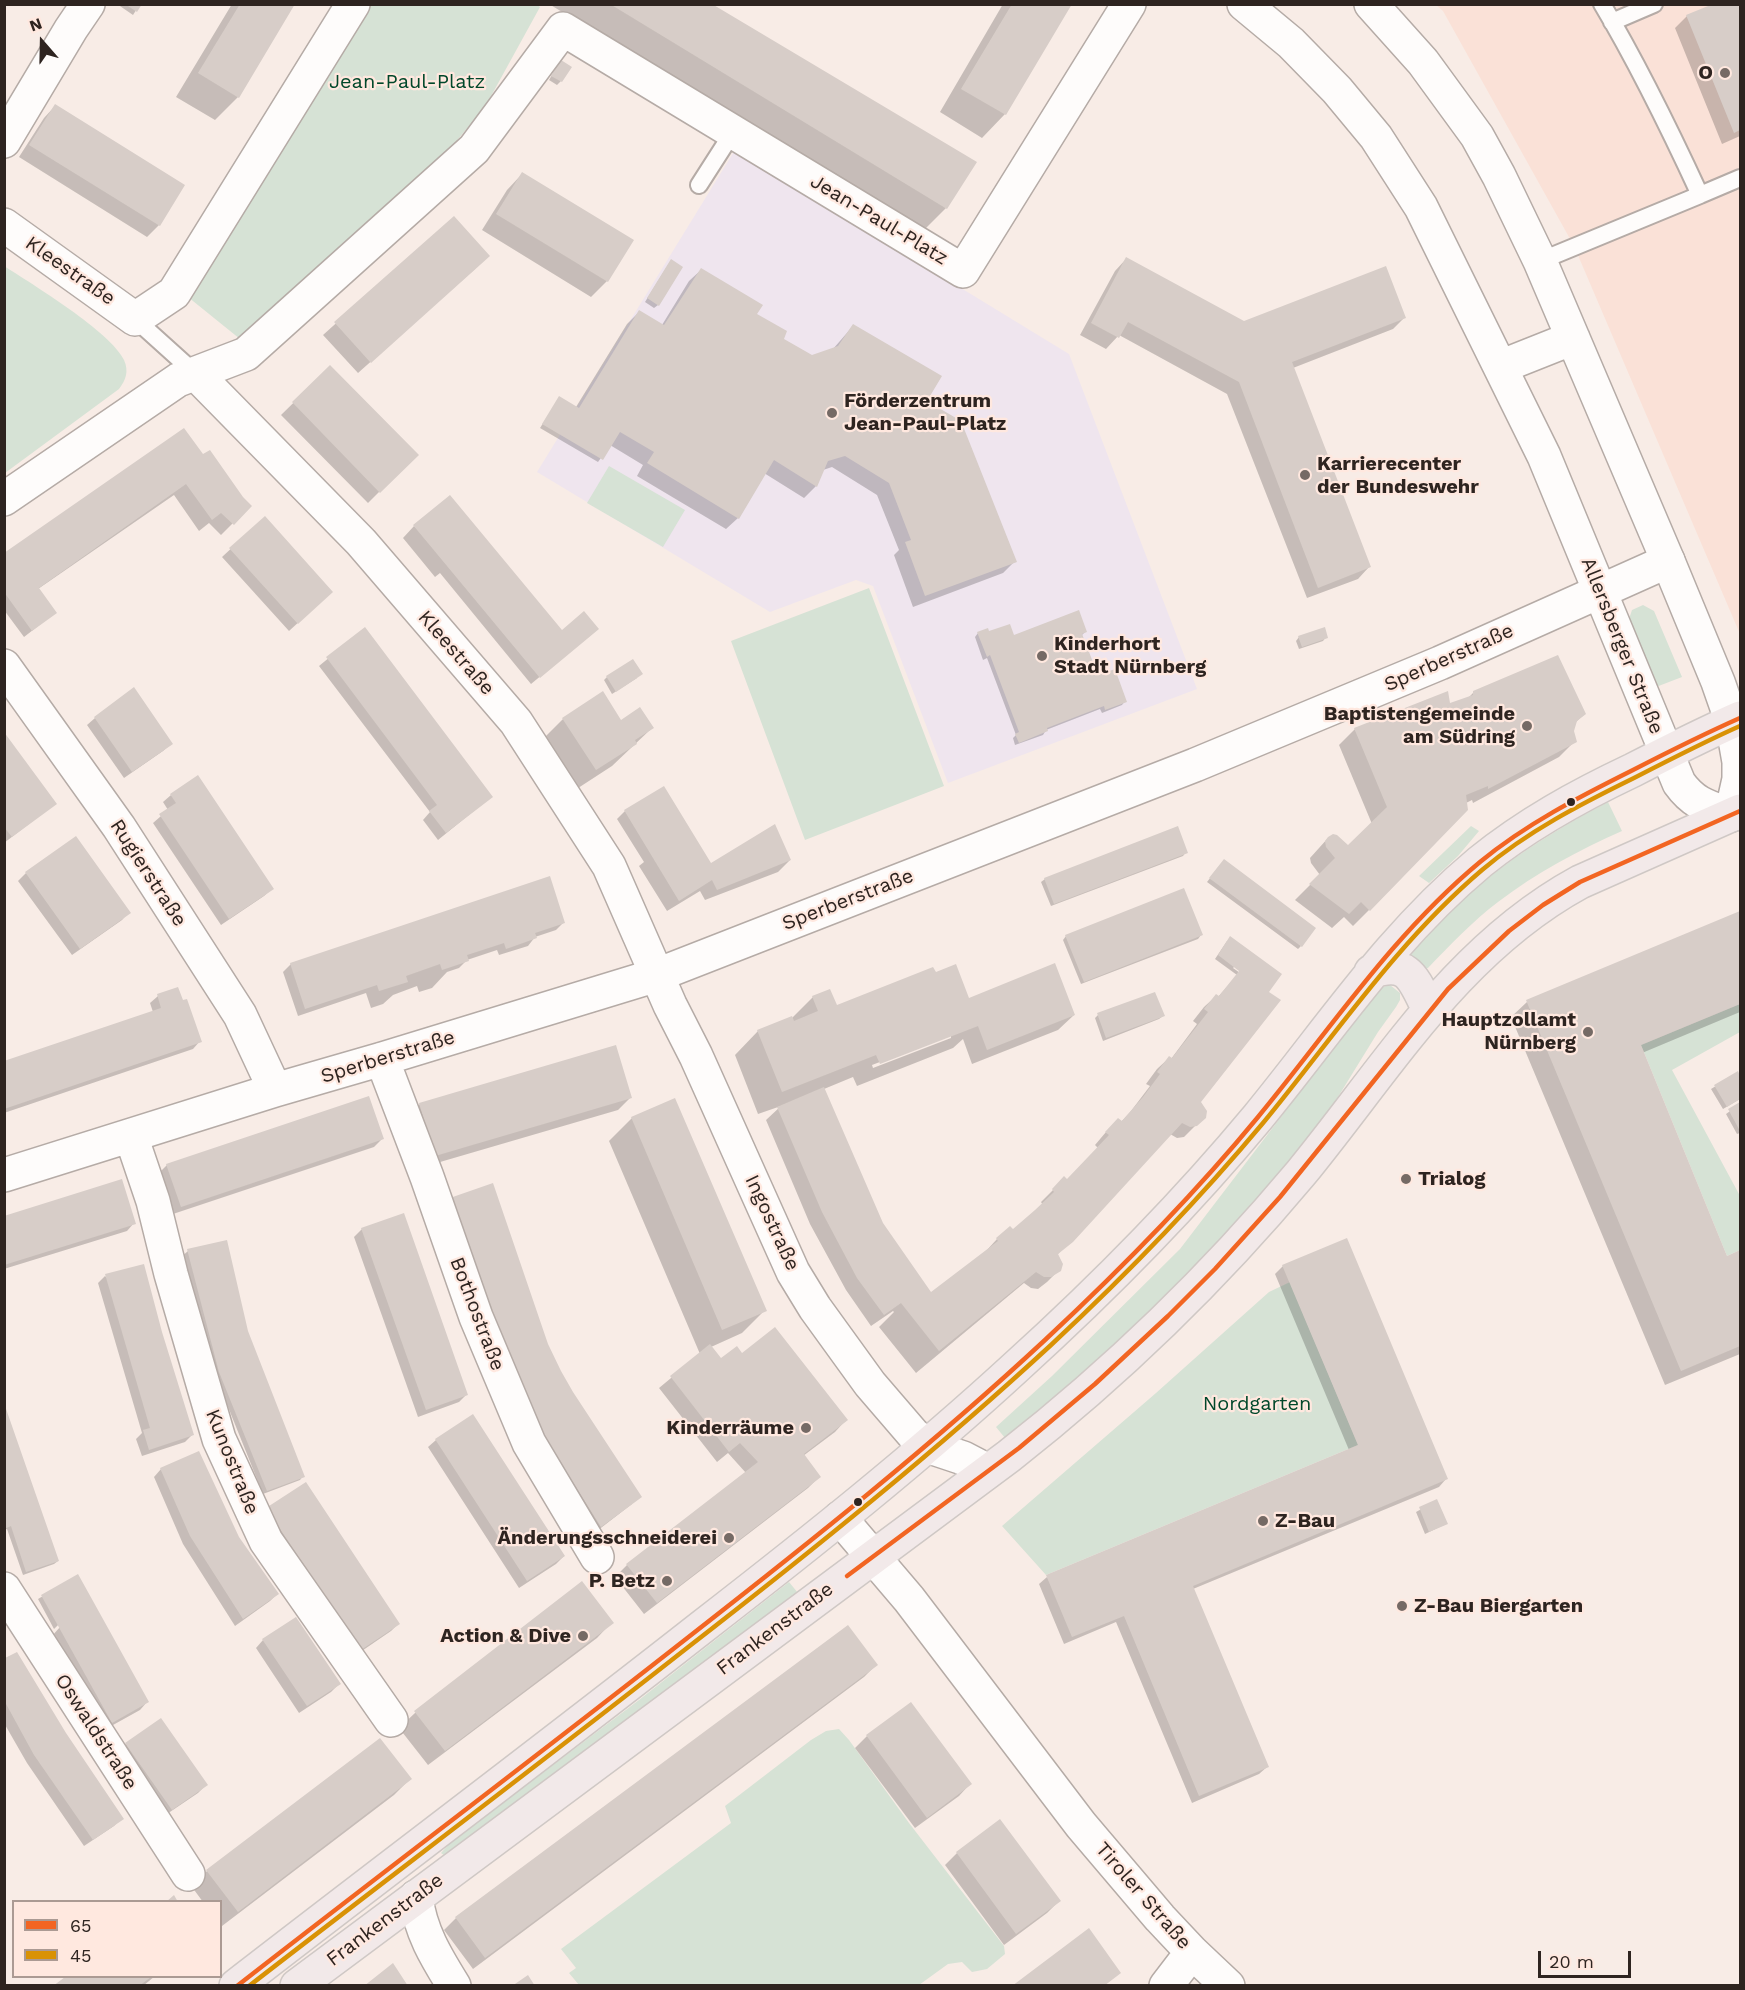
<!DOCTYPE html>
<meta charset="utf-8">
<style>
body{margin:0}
#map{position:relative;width:1745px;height:1990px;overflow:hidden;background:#f8ece6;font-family:"Work Sans",sans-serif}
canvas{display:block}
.frame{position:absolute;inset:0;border:6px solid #2e2420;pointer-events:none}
.legend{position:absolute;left:12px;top:1900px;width:210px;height:78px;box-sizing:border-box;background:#ffe8df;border:2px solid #ab9a93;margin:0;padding:8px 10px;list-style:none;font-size:18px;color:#2e2420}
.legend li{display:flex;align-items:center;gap:12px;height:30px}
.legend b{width:30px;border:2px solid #ab9a93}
.north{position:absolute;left:12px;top:12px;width:60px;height:60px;-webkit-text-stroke:4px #ffe8df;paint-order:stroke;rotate:340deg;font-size:16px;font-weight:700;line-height:24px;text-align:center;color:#2e2420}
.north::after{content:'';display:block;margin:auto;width:21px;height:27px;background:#2e2420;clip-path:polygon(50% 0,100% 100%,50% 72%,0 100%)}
.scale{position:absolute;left:1538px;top:1951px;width:93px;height:27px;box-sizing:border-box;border:3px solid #2e2420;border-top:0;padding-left:8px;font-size:18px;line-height:21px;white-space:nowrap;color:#2e2420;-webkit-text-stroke:4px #ffe8df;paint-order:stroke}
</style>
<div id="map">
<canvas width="1745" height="1990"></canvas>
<div class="frame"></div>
<ul class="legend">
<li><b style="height:8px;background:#f26522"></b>65</li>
<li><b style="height:8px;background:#d99205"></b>45</li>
</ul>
<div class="north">N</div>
<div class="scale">20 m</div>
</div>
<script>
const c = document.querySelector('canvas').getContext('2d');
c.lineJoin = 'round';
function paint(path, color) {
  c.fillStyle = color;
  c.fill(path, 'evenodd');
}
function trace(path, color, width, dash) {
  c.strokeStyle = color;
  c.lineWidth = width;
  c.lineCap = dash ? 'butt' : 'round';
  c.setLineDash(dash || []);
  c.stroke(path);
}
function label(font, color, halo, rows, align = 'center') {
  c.font = font + ' "Work Sans",sans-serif';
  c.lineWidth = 4.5;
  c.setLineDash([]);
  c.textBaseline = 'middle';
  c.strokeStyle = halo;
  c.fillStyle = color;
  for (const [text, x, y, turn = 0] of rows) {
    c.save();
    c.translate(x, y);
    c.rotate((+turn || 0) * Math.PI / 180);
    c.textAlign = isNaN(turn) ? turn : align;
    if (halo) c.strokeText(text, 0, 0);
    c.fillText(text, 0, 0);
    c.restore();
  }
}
paint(new Path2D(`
 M1436,5H1740V634L1574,246L1443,11Z`), '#fae1d7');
paint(new Path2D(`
 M735,150L1069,354L1197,689L948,783L873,586L856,580L770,612L537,472Z`), '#efe5ee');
paint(new Path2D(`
 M536,4L540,7L485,107L443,157L240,339L188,297L365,5Z
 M4,266C32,284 111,332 124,360C129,371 126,380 119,389L5,473Z
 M609,466L685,510L663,547L587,503Z
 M869,588L944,786L805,840L731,641Z
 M1643,605L1654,611L1682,677L1656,687L1629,619L1632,610Z
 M1608,802L1622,831C1579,850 1536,873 1498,902C1473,921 1450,945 1428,968L1424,969L1412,958L1410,953C1465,888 1533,841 1608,802Z
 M1471,826L1479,831L1458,856L1429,883L1419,876Z
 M1390,985L1400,993V1000L1396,1007L1378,1032L1317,1131L1232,1230L1114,1349L1015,1432L1005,1438L996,1427L1052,1376L1180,1249L1368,1003L1383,987Z
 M1740,1004V1032L1672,1070L1740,1196V1250L1727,1256L1641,1045Z
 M1290,1282L1358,1445L1046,1575L1002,1526L1156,1393L1269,1292Z
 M789,1582L798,1593L445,1856L441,1853L451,1842L639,1700Z
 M839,1729L849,1740L909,1823L1004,1946L1005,1954L987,1969L972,1972L962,1962L948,1964L919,1985H579L569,1973L576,1968L561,1949L731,1823L725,1806L811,1740L826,1731Z`), '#d6e2d5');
paint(new Path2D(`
 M117,4H140L133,15Z
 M232,4H294L238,97L215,120L176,97Z
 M549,4H710L946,208L923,231Z
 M1003,4H1071L1005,114L982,138L940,112Z
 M1717,4H1740V136L1722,144L1675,28L1687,16Z
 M558,65L561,81L557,85L549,80Z
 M55,106L183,186L159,225L147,237L19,157L44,118Z
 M522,174L607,281L591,297L482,230L507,190Z
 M453,218L476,268L358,373L323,335Z
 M1126,259L1244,323L1404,318L1393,329L1293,368L1369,567L1358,579L1307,598L1227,394L1119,335L1106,349L1080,335L1115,271Z
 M668,265L658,305L654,308L645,302Z
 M701,270L782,340L812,357L833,349L853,326L925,401L1015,561L1003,573L913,607L894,555L899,550L877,495L832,467L823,470L816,486L804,498L764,473L738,518L726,529L637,476L643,465L610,445L598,462L540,428L559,398L576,407L627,324L639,312L662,325L689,281Z
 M330,367L416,455L368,503L281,415Z
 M203,456L250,506L221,535L209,523L199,531L174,495L38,589L55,613L24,637L4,610V555Z
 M264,518L324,599L289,631L222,557Z
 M414,526L562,632L589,636L531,684L440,573L435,577L403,538Z
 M364,629L491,797L438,840L423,820L430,812L319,666Z
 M1086,631L1082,635L1097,677L1125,701L1122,705L1102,713L1100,709L1046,730L1043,735L1015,745L1013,738L1016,735L987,658L983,660L975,637L978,633L1013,637Z
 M1299,637H1326L1323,641L1299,649L1296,641Z
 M607,677L637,678L612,694L604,680Z
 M1473,693L1584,714L1575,723L1573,731L1575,741L1559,757L1473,803L1472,800L1466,803L1400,879L1353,926L1344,917L1332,928L1295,900L1320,875L1311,863L1310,858L1328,838L1348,848L1372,824L1339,745L1355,729L1449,705L1467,699Z
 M95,718L171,744L163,751L124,778L87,725Z
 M563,719L621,722L652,728L612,766L572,792L540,742Z
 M4,735L55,804L4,843Z
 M664,788L710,865L790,860L778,872L705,900L700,891L667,911L639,866L644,862L617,819L625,811Z
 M171,795L272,889L264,896L221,925L153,823L168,810L163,802Z
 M1186,852L1183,856L1051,906L1041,882L1045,879Z
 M1221,864L1301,946L1298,949L1207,882Z
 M26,873L129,912L122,920L72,955L18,881Z
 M1740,912V1012L1642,1053L1727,1258L1740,1252V1354L1665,1385L1511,1017L1527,1002Z
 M564,922L556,930L535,937L528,946L499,955L497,950L467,960L459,968L447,972L432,988L419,992L417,986L393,995L383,1004L371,1008L366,993L298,1016L283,972L291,964Z
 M1201,935L1198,939L1081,984L1063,940L1066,936Z
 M1227,941L1235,966L1233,968L1267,992L1199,1102L1204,1117L1184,1137L1177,1138L1170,1134L1057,1255L1059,1270L1047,1282L1038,1289L1031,1288L1024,1283L916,1373L879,1327L894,1312L893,1311L871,1326L846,1290L810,1224L766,1120L781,1106L758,1114L735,1055L758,1031L792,1018L813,997L836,1007L935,974L968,1001L1074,1015L1058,1030L972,1064L963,1039L953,1048L857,1086L853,1077L824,1089L882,1223L931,1294L986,1251L997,1239L1013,1231L1043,1205L1041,1202L1053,1190L1067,1180L1098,1148L1095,1145L1106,1132L1121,1122L1131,1111L1150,1086L1146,1084L1157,1069L1169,1058L1171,1059L1197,1024L1193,1021L1204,1007L1216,996L1218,997L1237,975L1215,959ZM951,1035V1038L873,1068L872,1065Z
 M158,996L182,1002L200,1041L193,1049L4,1113V1063L153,1012L150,1003Z
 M1098,1015L1163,1016L1159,1019L1103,1041L1095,1018Z
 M1737,1073L1740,1079V1099L1723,1109L1711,1089Z
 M630,1098L618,1110L423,1167L408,1116L420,1104Z
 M1740,1104V1133L1737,1134L1726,1114Z
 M632,1118L765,1310L742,1333L711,1347L720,1360L742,1355L846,1420L835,1432L803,1456L819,1477L808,1488L644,1614L615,1577L627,1565L746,1473L728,1453L717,1462L659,1388L700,1354L609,1141Z
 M382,1139L374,1147L173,1214L159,1173L167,1165Z
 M4,1218L134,1223L127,1231L4,1269Z
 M362,1229L466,1395L459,1402L418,1417L354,1237Z
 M188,1251L247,1331L303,1476L300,1480L263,1494L216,1377L180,1258Z
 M1283,1266L1446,1479L1439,1487L1193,1589L1267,1767L1259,1774L1192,1803L1116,1622L1064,1644L1039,1584L1047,1577L1349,1450L1275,1274Z
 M105,1276L161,1333L193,1434L185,1442L142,1456L136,1439L142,1433L98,1283Z
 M547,1345L560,1371L632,1504L593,1534L510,1399Z
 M4,1407L58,1561L54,1564L23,1575L7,1529L4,1530Z
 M473,1416L564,1556L556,1564L519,1588L428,1447L436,1440Z
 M161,1469L277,1594L270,1601L235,1626L183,1544L154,1477Z
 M1436,1501L1446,1524L1425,1534L1416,1512Z
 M267,1509L398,1624L391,1631L353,1657L259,1516Z
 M77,1576L147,1702L140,1710L104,1730L52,1636L60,1627V1623L54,1629L38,1599Z
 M582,1583L612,1622L597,1638L428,1765L399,1728L415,1713Z
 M847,1627L876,1665L864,1677L473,1969L444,1930L456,1918Z
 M263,1640L339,1684L331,1692L299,1713L256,1648Z
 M16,1654L65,1734L122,1818L114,1826L84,1846L27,1763L4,1723V1660Z
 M867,1736L970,1784L959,1796L915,1828L855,1748Z
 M126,1744L206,1785L198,1793L164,1816L119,1752Z
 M410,1779L394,1795L222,1926L220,1902H203L192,1887L207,1871Z
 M1000,1821L1059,1901L1047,1913L1004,1945L945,1865L957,1853Z
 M68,1976H155L143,1986H56Z`), '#0003');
paint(new Path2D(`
 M125,4H142L137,12Z
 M240,4H295L239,98L198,73Z
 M610,4H712L977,162L947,209Z
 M1012,4H1072L1006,115L961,89Z
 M1713,4H1740V130L1734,133L1686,15Z
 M561,60L572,67L562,82L551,76Z
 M55,104L185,185L160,226L29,145Z
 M522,172L634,240L608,282L496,214Z
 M454,216L490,256L371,363L334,322Z
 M1126,257L1244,321L1386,266L1406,318L1292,362L1371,567L1318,588L1239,382L1128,322L1119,338L1091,323Z
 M671,259L683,267L659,306L647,298Z
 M701,268L763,305L757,314L787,331L784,339L812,355L838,346L853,324L942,376L927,401L961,421L1017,562L925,596L905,542L911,540L889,483L845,456L828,461L817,487L774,460L739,519L647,463L654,452L620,432L603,460L542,424L559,396L579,408L639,310L664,325Z
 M330,365L419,455L380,493L292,402Z
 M184,428L203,454L210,450L243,497L252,506L234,525L221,513L212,520L186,484L39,588L57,613L32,631L4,592V553Z
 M450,495L562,630L584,611L599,629L540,678L413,525Z
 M265,516L333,592L298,624L229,548Z
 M1079,610L1087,632L1082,634L1098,675L1115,669L1127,702L1105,710L1104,706L1047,728L1048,731L1019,743L1015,734L1019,732L990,655L987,657L977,632L988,628L989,631L1010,624L1014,635Z
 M365,627L493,797L446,833L429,811L437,805L326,657Z
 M1325,627L1328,638L1302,647L1298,636Z
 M1558,655L1586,714L1577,721L1574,731L1577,742L1488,789V786L1466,795L1468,810L1370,911L1361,902L1349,914L1309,884L1335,858L1326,847L1325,841L1328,837L1333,834L1337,835L1348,845L1387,807L1354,728L1448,691L1450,703L1473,695V691Z
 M633,659L643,674L616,692L606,676Z
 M134,687L173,744L132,772L94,717Z
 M603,691L621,720L640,707L654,728L635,740L637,744L596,770L562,718Z
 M4,732L57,804L12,837L4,827Z
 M198,775L274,889L229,919L159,814L176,803L170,794Z
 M664,786L711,863L775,824L791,860L717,890L712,880L679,901L624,810Z
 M1178,826L1188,853L1054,904L1044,878Z
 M76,836L131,913L80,949L25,872Z
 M1224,859L1316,928L1302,947L1209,878Z
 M550,876L565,923L535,933L537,938L506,949L504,943L467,955L469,961L442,970L440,964L406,976L408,982L379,991L377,985L305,1009L290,963Z
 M1184,888L1203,935L1084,982L1065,935Z
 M1740,911V1004L1641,1045L1727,1256L1740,1250V1346L1681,1371L1526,1000Z
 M1230,936L1282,974L1269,992L1281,1000L1201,1102L1207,1111L1206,1118L1197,1126L1190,1127L1182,1123L1073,1242L1058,1254L1063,1264L1061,1271L1051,1277H1044L1036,1272L939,1351L901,1303L884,1315L857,1278L822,1212L777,1107L824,1087L883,1223L931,1292L998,1241L996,1238L1010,1226L1013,1229L1035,1210L1054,1192L1052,1189L1064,1176L1067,1179L1109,1135L1105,1132L1118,1118L1122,1121L1143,1097L1160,1074L1157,1072L1169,1056L1172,1058L1208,1012L1204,1009L1216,994L1219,996L1239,971L1218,955Z
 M1055,963L1075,1015L987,1050L978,1026L880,1064L876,1055L782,1092L757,1030L792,1016L794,1021L818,1011L812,996L830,989L837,1005L933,967L936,972L956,964L969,998Z
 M178,987L183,1000L187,999L202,1042L4,1109V1061L161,1008L157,994Z
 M1155,992L1165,1016L1106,1038L1097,1013Z
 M616,1045L632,1098L435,1156L419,1103Z
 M1738,1071L1740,1076V1099L1727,1107L1714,1085Z
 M369,1096L384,1139L181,1207L166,1164Z
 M675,1098L767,1311L722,1330L631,1117Z
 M1740,1102V1131L1728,1109Z
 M122,1179L136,1224L4,1265V1216Z
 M493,1183L548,1344L561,1371L573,1392L642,1497L601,1527L533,1418L447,1199Z
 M404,1213L468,1395L426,1410L361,1228Z
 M1347,1238L1448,1479L1193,1586L1269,1767L1199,1796L1124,1616L1072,1637L1046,1575L1358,1445L1282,1265Z
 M227,1240L248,1331L305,1477L267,1491L219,1372L187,1249Z
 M144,1264L162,1332L194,1435L149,1450L143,1430L150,1428L105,1274Z
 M775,1327L848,1420L804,1454L821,1477L657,1603L626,1564L758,1462L740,1443L729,1452L670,1376L710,1344L721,1358L737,1346L742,1353Z
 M4,1403L59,1561L26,1572L11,1526L4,1529Z
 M473,1414L565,1556L527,1581L435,1439Z
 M199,1451L239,1537L279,1594L243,1619L190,1536L160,1468Z
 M306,1482L400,1624L361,1650L266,1508Z
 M1437,1499L1448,1524L1429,1532L1419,1507Z
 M78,1574L149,1702L112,1723L41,1595Z
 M582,1581L614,1623L445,1751L414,1711Z
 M296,1617L341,1684L307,1706L262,1639Z
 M848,1625L878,1665L485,1958L455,1917Z
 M17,1652L66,1733L124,1819L93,1840L34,1755L5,1702V1658Z
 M911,1702L972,1784L927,1818L866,1735Z
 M161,1718L208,1785L172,1810L125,1743Z
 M380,1738L412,1779L238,1912L206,1870Z
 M1000,1819L1061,1901L1016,1934L956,1852Z
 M174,1895L178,1902H166Z
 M1089,1928L1121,1973L1104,1986H1012Z
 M393,1963L408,1986H364Z
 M528,1975L535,1986H512Z
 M65,1977H151L139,1986H53Z`), '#d7cdc8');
const service = new Path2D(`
 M1612,22L1654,4
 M699,185L733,132
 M1700,195L1740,178
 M1540,261L1700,195C1670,130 1639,66 1602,4
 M135,319L196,374`);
const minor = new Path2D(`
 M4,141L71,29L88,4
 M4,225L135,319L174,293L353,4
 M196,374L361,542L516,722L609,866L670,1005L696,1056L793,1272L815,1308L870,1384L913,1434L927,1446L963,1458L988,1471
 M4,499L178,380L246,354L474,149L563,29L963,271L1129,4
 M4,666L119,827L240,1015L275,1090
 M382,1059L427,1177L476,1317L529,1443L597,1557
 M131,1136L153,1201L171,1274L219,1439L266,1541L391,1720
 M4,1175L275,1090L382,1059L657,975L1195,765L1440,663L1668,561
 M840,1518L909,1599L1081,1825L1160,1918L1192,1952L1228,1986
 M4,1589L188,1874
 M416,1897C420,1931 436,1957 454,1986
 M1166,1986L1192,1952`);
const secondary = new Path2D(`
 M1244,4L1291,43L1337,90L1376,137L1421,207L1544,456L1679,783C1694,804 1708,807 1731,815L1739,779V762L1732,722L1718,682L1668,561L1540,261L1499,176L1477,136L1423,62L1371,4
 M1500,367L1573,338`);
const primary = new Path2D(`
 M1371,972C1409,958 1414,980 1429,1010
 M236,1986C391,1866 548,1748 702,1627C809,1544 916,1459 1016,1367C1102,1289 1184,1206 1258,1117C1331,1028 1390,937 1480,862C1527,824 1578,796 1633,770C1668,752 1704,734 1740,718
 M297,1986L1009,1456C1115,1373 1214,1277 1301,1173C1387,1068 1457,949 1580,882L1740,811`);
trace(service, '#b5aba6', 20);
trace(minor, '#b5aba6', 36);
trace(secondary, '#b5aba6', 36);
trace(primary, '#cfc8c5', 36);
trace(service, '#fefcfb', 16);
trace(minor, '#fefcfb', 33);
trace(secondary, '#fefcfb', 33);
trace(primary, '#f2e9e9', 33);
trace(new Path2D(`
 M847,1576L1019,1448L1095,1384L1168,1316L1215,1269L1280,1197L1448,989L1509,931L1543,905L1580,882L1740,811
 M237,1986C386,1870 537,1756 686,1639C809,1543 931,1446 1045,1340C1120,1270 1193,1196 1258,1117C1330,1030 1392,935 1480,862C1526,824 1579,797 1633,770C1668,752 1704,734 1740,718`), '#f26522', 4.5);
trace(new Path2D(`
 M249,1986C395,1873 542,1762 687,1648C812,1551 935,1452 1051,1345C1126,1275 1197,1202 1263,1123C1334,1037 1396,943 1482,870C1528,831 1581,804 1634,778C1669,760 1704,742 1740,726`), '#d99205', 4.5);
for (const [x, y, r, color] of [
 [1725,73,6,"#756a65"],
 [832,413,6,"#756a65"],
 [1305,475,6,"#756a65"],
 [1042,656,6,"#756a65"],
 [1527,726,6,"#756a65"],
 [1571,802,5,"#2e2420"],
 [1588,1032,6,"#756a65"],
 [1406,1179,6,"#756a65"],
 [806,1428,6,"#756a65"],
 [858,1502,5,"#2e2420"],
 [1263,1521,6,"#756a65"],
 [729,1538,6,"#756a65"],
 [667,1581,6,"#756a65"],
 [1402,1606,6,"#756a65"],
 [583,1636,6,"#756a65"]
]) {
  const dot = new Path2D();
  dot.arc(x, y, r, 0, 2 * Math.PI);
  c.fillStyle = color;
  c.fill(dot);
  trace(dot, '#ffe8df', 2);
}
label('bold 20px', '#2e2420', '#ffe8df', [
 ["O",1713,73],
 ["Förderzentrum",844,401,"left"],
 ["Jean-Paul-Platz",844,424,"left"],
 ["Karrierecenter",1317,464,"left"],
 ["der Bundeswehr",1317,487,"left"],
 ["Kinderhort",1054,644,"left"],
 ["Stadt Nürnberg",1054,667,"left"],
 ["Baptistengemeinde",1515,714],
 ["am Südring",1515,737],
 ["Hauptzollamt",1576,1020],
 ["Nürnberg",1576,1043],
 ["Trialog",1418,1179,"left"],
 ["Kinderräume",794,1428],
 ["Z-Bau",1275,1521,"left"],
 ["Änderungsschneiderei",717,1538],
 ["P. Betz",655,1581],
 ["Z-Bau Biergarten",1414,1606,"left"],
 ["Action & Dive",571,1636]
], 'right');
label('20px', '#00472a', '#ffe8df', [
 ["Jean-Paul-Platz",407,82],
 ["Nordgarten",1257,1404]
]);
label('20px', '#2e2420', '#ffe8df', [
 ["Jean-Paul-Platz",879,220,31],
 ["Kleestraße",70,271,35],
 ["Allersberger Straße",1622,646,68],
 ["Kleestraße",456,653,49],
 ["Sperberstraße",1449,658,-24],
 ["Rugierstraße",148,873,57],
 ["Sperberstraße",848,900,-21],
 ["Sperberstraße",388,1057,-17],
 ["Ingostraße",772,1223,65],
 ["Bothostraße",477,1314,69],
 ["Kunostraße",232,1462,68],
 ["Frankenstraße",775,1629,-37],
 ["Oswaldstraße",96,1732,57],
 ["Tiroler Straße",1143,1896,49],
 ["Frankenstraße",385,1920,-37]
]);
</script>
